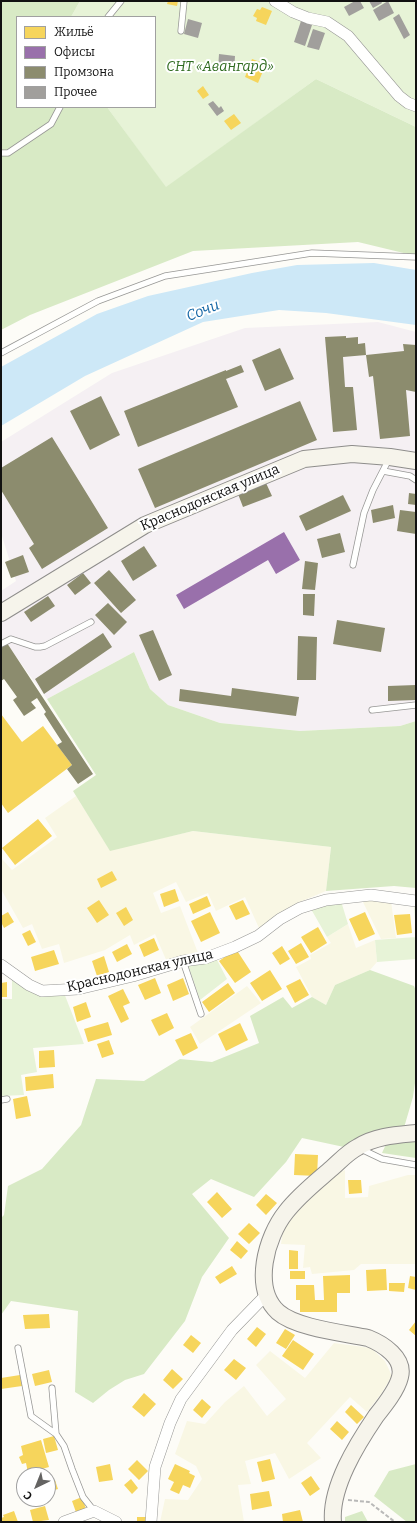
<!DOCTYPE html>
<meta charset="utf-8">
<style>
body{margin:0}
#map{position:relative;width:417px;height:1523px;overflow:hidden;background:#fdfcf7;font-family:Bitter,serif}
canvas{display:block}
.frame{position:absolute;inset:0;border:2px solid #111;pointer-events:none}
.legend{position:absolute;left:16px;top:16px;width:140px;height:92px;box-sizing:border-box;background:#fff;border:1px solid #a0a0a0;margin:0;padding:5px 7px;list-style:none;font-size:12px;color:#111}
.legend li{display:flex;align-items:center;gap:8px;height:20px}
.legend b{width:20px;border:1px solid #a0a0a0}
.north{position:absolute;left:16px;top:1467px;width:40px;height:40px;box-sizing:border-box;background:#fff;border:1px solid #a0a0a0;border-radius:50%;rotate:223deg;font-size:11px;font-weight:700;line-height:16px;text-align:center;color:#111}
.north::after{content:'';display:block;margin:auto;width:14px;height:18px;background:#646362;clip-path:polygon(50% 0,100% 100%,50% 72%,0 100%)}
</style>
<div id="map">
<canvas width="417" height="1523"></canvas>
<div class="frame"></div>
<ul class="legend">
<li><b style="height:11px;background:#f6d55c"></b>Жильё</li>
<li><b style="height:11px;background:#9970ab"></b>Офисы</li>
<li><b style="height:11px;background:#8c8c6e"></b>Промзона</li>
<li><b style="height:11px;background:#a19f9c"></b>Прочее</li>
</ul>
<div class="north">С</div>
</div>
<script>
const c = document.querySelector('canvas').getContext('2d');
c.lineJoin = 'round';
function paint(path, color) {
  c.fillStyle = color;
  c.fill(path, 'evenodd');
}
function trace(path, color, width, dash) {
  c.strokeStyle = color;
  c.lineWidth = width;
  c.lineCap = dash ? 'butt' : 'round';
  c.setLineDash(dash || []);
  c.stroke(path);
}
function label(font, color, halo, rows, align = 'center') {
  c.font = font + ' Bitter,serif';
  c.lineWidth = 4;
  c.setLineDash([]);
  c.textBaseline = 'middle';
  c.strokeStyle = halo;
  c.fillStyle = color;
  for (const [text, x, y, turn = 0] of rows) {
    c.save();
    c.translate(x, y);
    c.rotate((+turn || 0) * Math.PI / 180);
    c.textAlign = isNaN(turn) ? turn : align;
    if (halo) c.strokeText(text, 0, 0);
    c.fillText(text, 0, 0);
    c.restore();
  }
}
paint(new Path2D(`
 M378,322L416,332V721L400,726L300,731L220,723L168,705L150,689L134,652L47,699L6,643L1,646V591L16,581L1,533V442L112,373L245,328Z`), '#f5f0f3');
paint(new Path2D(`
 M76,796L110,850L193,831L331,847L326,891L300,902L259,928L245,897L216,911L208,893L186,902L176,882L153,893L161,913L180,906L198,953L167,962L155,934L134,945L130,935L105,950L64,963L59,944L42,949L32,924L23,928L1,889V861L2,859L12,870L57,837L45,818Z
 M362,900L391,901L396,938L381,939Z
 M348,924L356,948L375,940L377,962L370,970L335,985L326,1005L312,997L296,967L311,959L310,955L331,943L327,937Z
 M247,986L261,1003L200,1044L190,1027Z
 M345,1170V1198L368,1197L369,1186L408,1175H416V1264H361L354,1270L312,1274L310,1267L303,1268L305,1245L281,1244L283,1229L304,1204L332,1175Z
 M334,1343L371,1348L385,1361L392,1376L381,1394L367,1412L350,1397L307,1443L321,1458L289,1479L275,1453L245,1461L251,1484L238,1485L244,1522H160L165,1499L188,1500L202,1479L196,1466L175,1454L187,1421L205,1424L225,1402L244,1386L267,1416L286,1399L256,1365L270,1351L305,1378Z`), '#f9f7e4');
paint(new Path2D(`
 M80,1H416V127L316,79L166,188L107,107H155V17H71Z
 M341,901L348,924L327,937L311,909Z
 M414,903H416V959L377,962L375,940L416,937Z
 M216,958L227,979L200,1000L188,965Z
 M12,978L64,993L84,1044L33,1048L37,1072L21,1075L24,1095L1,1096V999H12Z`), '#e7f3d7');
paint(new Path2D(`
 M1,1H80L71,17H17V107H107L166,187L316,79L416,127V256L358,242L193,251L30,315L1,330Z
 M134,652L150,689L168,705L220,723L300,731L400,726L416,721V888L394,886L326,891L331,847L193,831L110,851L73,791L96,775L47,699Z
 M370,970L414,986L416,991V1034L415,1038L416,1076L413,1097L403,1131L378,1130L344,1147L302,1138L286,1162L254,1197L211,1179L192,1194L229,1238L202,1277L185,1321L144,1374L125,1380L109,1390L93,1403L75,1392L78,1311L11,1301L1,1315V1218L4,1215L8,1186L42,1169L81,1125L96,1079L144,1081L180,1059L212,1062L259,1043L250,1016L283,997L292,1008L312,997L326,1005L335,985Z
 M416,1139V1158L382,1153L387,1142Z
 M416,1464V1522H407L374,1496L389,1471Z
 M362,1511L368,1522H345V1517Z`), '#d8eac5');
paint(new Path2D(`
 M374,263L416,270V325L326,313L279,310L203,322L85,376L1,426V367L97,314L148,296L252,273L297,265Z`), '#cde8f7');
paint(new Path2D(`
 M168,1H178L177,6L167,4Z
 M262,7L272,11L266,25L256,21L257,18L253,16L257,9L260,10Z
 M252,59L266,64L258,83L245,77Z
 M203,86L209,95L203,99L197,91Z
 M234,114L241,123L231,130L224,121Z
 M1,714L22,742L43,726L72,765L8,813L1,803Z
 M38,819L52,836L15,865L2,848Z
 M112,871L117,880L101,888L97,879Z
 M175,889L179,901L164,907L160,894Z
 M207,896L211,906L193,914L189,904Z
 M99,900L109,915L97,923L87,908Z
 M243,900L250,914L236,920L229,906Z
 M126,907L133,920L124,926L116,913Z
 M8,912L14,922L4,928L1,922V916Z
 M210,912L220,933L201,942L191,921Z
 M365,912L375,934L359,941L349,919Z
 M410,914L412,933L397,935L394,915Z
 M318,927L327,943L311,953L301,937Z
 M30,930L36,942L28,946L22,934Z
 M154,938L159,950L144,957L139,945Z
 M301,943L309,957L296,964L288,951Z
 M127,944L132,954L117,962L112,952Z
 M282,946L290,959L280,965L272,953Z
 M236,949L251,972L235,983L219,961Z
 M54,950L59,964L35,971L31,957Z
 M104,956L109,972L97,976L92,961Z
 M270,970L282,989L262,1001L250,983Z
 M155,978L161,993L145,1000L138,985Z
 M183,978L189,994L173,1001L167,985Z
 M300,979L309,995L295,1003L286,986Z
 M7,982V997H1V983Z
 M228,983L235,993L209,1012L202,1002Z
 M123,989L130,1003L123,1006L129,1019L121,1023L108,996Z
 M86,1002L91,1017L77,1022L73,1007Z
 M167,1013L174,1028L159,1036L151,1020Z
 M108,1022L112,1035L88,1042L84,1029Z
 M240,1023L248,1040L226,1051L218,1034Z
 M191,1033L198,1048L183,1056L175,1040Z
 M109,1040L114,1054L102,1058L97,1044Z
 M54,1050L55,1067L39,1068V1051Z
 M53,1074L54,1088L26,1091L25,1077Z
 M27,1096L31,1116L16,1119L13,1099Z
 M295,1154L318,1155L317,1176L294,1175Z
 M348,1180H361L362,1193L349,1194Z
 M217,1192L232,1209L222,1218L207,1202Z
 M266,1194L277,1203L266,1215L256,1205Z
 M249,1223L260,1233L249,1244L238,1234Z
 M237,1241L248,1251L241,1259L230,1250Z
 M289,1250L298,1251V1269H289Z
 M232,1266L237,1274L220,1284L215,1277Z
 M386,1269L387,1290L367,1291L366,1270Z
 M290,1271H305V1279H290Z
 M350,1275V1293H337V1312H300V1300H296V1285H314L315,1300H324L323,1276Z
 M410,1276L416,1277V1290L408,1288Z
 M389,1283H405L404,1292L389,1291Z
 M49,1314L50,1328L25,1329L23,1315Z
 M416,1321V1336L409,1330Z
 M257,1327L266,1334L256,1347L247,1339Z
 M285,1329L295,1335L286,1349L276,1343Z
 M191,1335L201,1343L193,1353L183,1345Z
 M293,1340L314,1354L303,1370L282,1356Z
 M234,1359L246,1368L236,1380L224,1370Z
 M172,1369L183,1379L173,1389L163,1380Z
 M49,1370L52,1382L35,1386L32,1374Z
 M20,1375L22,1386L1,1389V1378Z
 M144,1393L156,1404L144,1417L132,1407Z
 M202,1399L211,1407L202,1418L193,1410Z
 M351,1405L364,1417L357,1424L345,1412Z
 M337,1421L349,1432L342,1440L330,1429Z
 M54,1436L58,1450L46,1453L43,1439Z
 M41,1440L49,1467L28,1473L26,1463L22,1464L19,1457L23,1455L21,1446Z
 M270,1459L275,1479L262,1482L257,1462Z
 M137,1460L148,1471L139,1480L128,1469Z
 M110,1464L113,1480L99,1482L96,1467Z
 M175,1464L190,1471L189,1473L195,1476L190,1488L183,1485L179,1494L170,1490L174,1482L168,1479Z
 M311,1476L320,1489L310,1496L301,1483Z
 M131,1479L138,1488L132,1494L124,1485Z
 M55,1480L58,1489L48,1492V1483Z
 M269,1491L272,1506L252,1510L250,1494Z
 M82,1497L87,1512L77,1515L72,1501Z
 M45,1506L49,1520L33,1522L30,1510Z
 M300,1510L303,1522H283L282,1514Z
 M14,1511L18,1522H1V1518L4,1517L3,1515Z
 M137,1517H146V1522H137Z`), '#f6d55c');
paint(new Path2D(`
 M284,532L300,560L276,574L268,560L184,609L176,595Z`), '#9970ab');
paint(new Path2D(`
 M346,336V338L358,337V344L365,343L366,355L343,357L345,387H353L357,430L333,432L325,337Z
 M403,344L416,345V392L406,390L410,436L380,439L373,376L369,377L366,355L404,351Z
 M280,348L294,379L265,391L252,360Z
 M241,365L244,372L226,379L238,407L138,447L124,411L226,370V371Z
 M101,396L120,435L90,450L70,411Z
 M300,401L317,440L155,508L138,469Z
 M52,437L108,528L42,569L29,548L34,544L1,490V468Z
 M266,483L272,496L243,507L238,494Z
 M409,493L416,494V505L408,504Z
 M343,495L351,511L306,531L299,516Z
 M393,505L395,518L373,523L371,510Z
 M400,510L416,512V534L397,531Z
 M340,533L345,552L322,558L317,539Z
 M144,546L157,566L133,581L121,561Z
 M23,555L29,572L11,578L5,562Z
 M305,561L318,563L315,590L302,589Z
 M109,570L136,600L121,613L94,583Z
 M83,573L91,583L75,595L67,585Z
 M303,594H315L314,616L303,615Z
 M48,596L55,606L31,622L24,612Z
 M108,603L127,622L114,635L95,615Z
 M337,620L385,628L381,652L333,644Z
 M153,630L172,675L159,681L139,635Z
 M103,633L112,647L44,694L35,679Z
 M298,636L317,637L316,680H297Z
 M7,643L93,774L78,784L67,769L72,765L57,745L62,742L44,714L46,712L37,698L31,702L36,708L24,716L13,700L17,697L4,679L1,681V647Z
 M416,685V700L388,701V686Z
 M232,688L299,697L296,716L179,701L180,689L231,696Z`), '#8c8c6e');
paint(new Path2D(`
 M355,1H360L364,8L349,16L344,7Z
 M369,1H381L382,3L373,8Z
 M388,1L394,13L379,21L373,10Z
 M399,14L410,35L404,39L393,18Z
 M188,19L202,23L198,38L184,34Z
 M301,21L312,25L305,46L294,42Z
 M313,29L325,33L319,50L307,47Z
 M219,54L235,56L234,71L218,69Z
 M213,101L219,108L221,106L224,111L217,116L208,104Z`), '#a19f9c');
const lane = new Path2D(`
 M108,17L121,1
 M181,31L184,1
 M1,153H8L51,124L60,107
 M1,353L98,301L165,276L312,253L416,257
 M383,471L410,476L416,480
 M353,565L364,513L373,490L389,459
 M1,644L11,639L35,647H40L45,646L91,622
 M372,710L416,705
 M183,961L201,1014
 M1,1100L7,1099
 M361,1149L382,1159L416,1165
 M18,1348L31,1416L56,1434
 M52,1388L56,1434L64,1446L72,1469L83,1497L94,1511`);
const street = new Path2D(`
 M275,1L293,12L308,18L327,22L348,36L399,96L408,103L416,106
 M1,965L29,985L42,991L78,989L133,976L183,961L206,958L235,947L258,936L280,919L300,908L326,900L371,895L416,901
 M64,1522L94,1511L116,1522
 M151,1522L155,1467L170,1423L181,1399L232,1330L266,1295`);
const secondary = new Path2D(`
 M1,613L145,525L304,459L352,454L390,457L416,461
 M333,1522C330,1487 357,1444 376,1416C384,1406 397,1390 400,1377C405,1358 383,1344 368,1338C344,1333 296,1328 278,1312C252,1288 266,1237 286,1212C299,1195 316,1182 332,1168C340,1161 348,1152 358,1147C376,1136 396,1135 416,1133`);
trace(lane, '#979795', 7);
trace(street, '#979795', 12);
trace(secondary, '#8e8d8b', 18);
trace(new Path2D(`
 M348,1500L369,1502L395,1522`), '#b9b9b8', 2, [4, 2]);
trace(lane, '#fffffe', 5.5);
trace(street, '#fffffe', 11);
trace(secondary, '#f6f4eb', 16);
label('italic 14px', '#2f6b1f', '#fff', [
 ["СНТ «Авангард»",220,67]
]);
label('14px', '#111', '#fff', [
 ["Краснодонская улица",210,498,-23],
 ["Краснодонская улица",140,971,-13]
]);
label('italic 15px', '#1768a6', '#fff', [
 ["Сочи",203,311,-22]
]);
</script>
